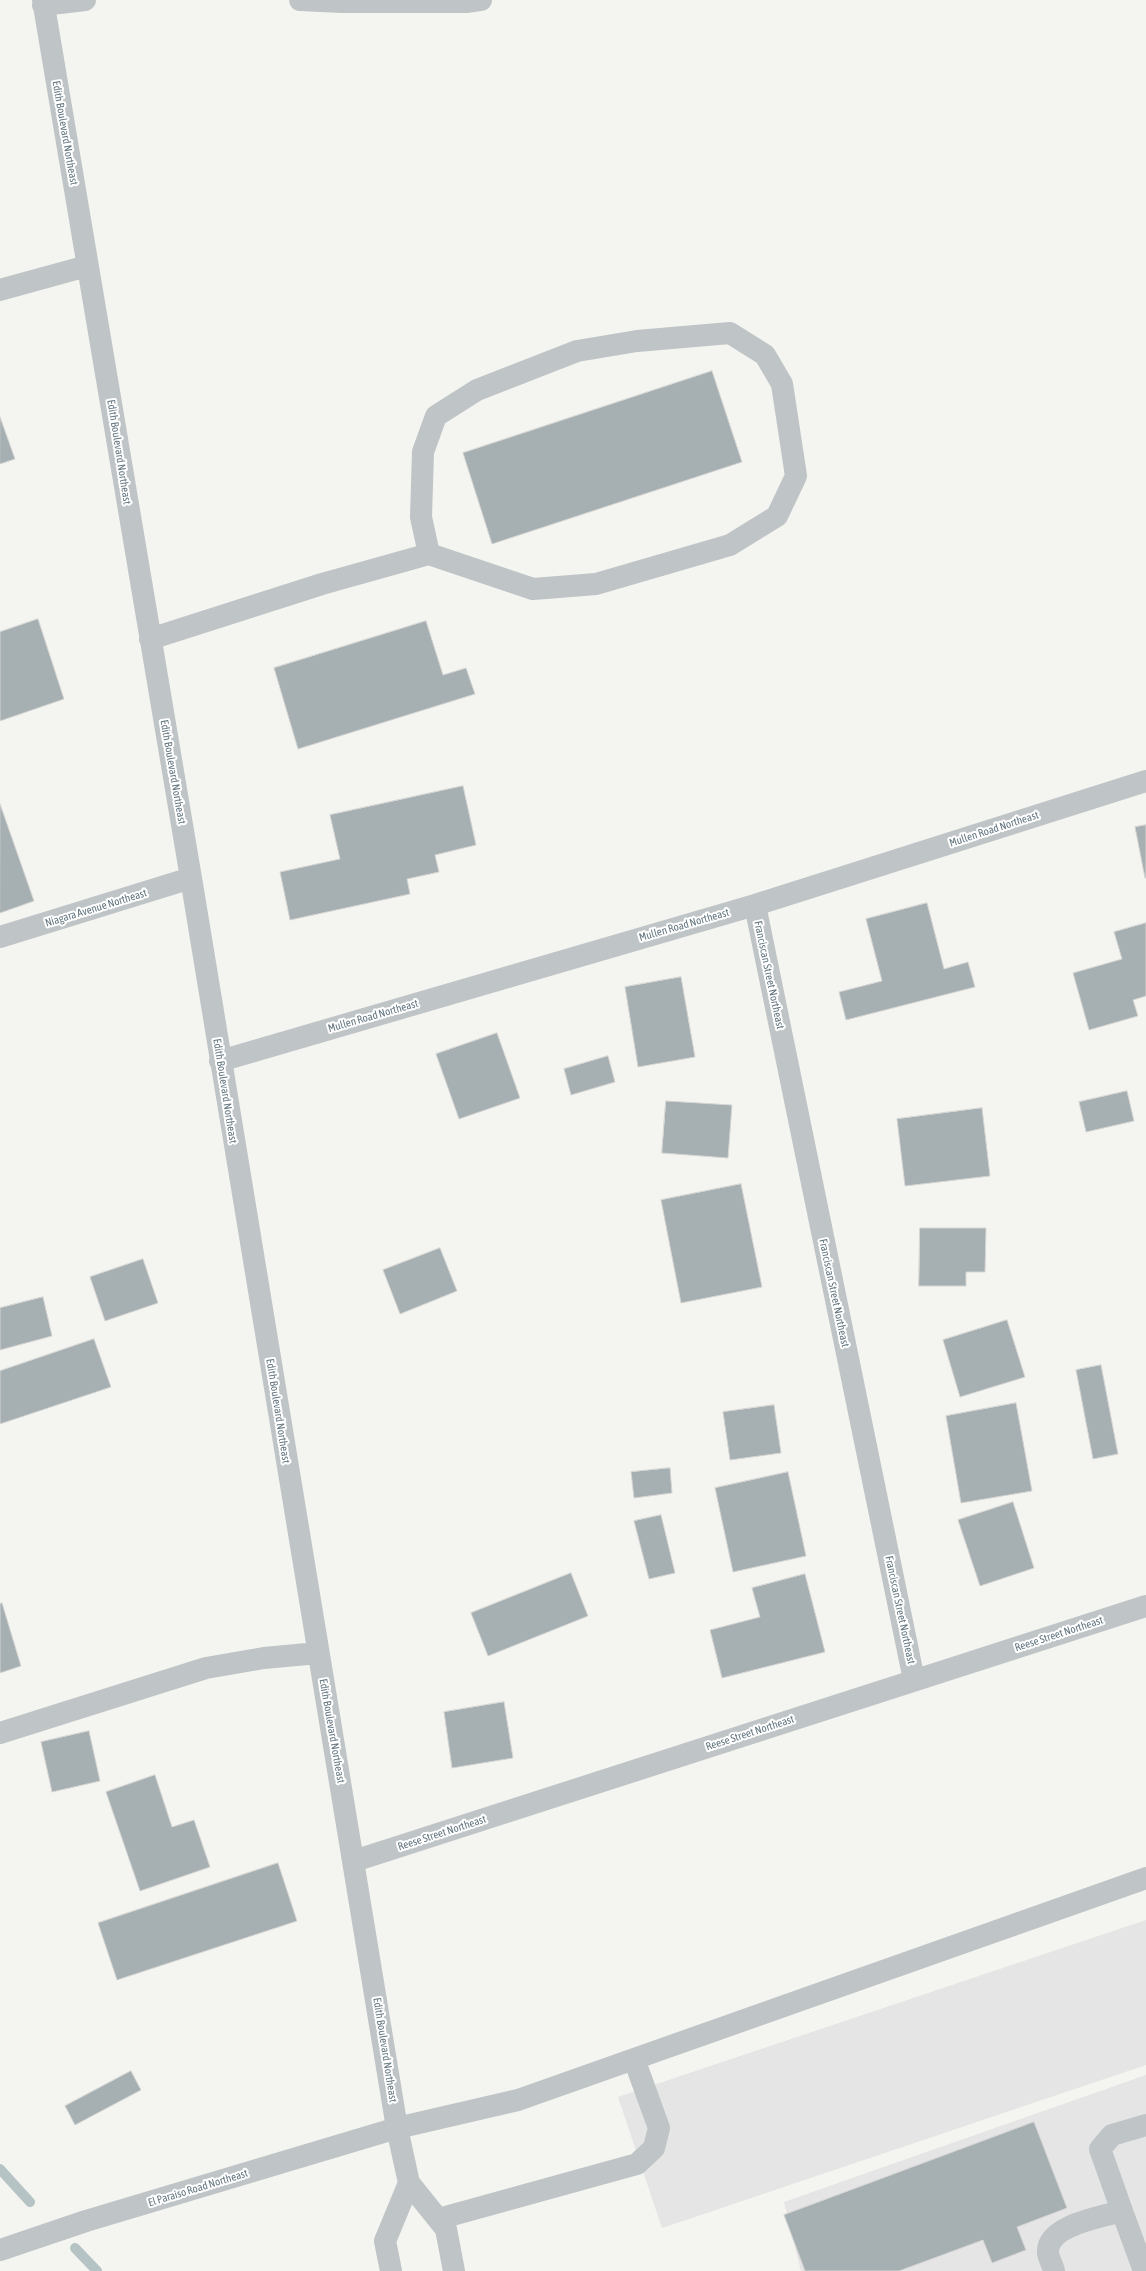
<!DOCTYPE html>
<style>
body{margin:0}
canvas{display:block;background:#f4f4f0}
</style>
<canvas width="1146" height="2271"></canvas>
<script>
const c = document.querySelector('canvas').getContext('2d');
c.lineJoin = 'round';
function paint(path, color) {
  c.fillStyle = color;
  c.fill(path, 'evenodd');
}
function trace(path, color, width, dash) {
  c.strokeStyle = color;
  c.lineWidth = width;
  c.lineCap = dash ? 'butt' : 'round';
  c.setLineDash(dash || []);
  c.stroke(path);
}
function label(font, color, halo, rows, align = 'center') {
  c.font = font + ' "Asap Condensed",sans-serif';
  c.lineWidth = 4;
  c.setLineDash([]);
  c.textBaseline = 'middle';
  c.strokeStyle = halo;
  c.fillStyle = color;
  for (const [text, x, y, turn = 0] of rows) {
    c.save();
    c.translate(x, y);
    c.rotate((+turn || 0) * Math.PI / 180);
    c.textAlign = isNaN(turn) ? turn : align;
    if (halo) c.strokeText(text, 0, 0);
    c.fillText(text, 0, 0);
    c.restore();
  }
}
paint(new Path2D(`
 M1146,1920V2065L662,2228L618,2097Z
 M1146,2075V2271H801L784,2202Z`), '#e4e5e4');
trace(new Path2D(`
 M0,2169L30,2202
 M75,2248L97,2271`), '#b5c3c5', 10);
const building = new Path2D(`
 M712,371L742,462L492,544L463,453Z
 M0,417L15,459L0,464Z
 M38,619L64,699L0,721V632Z
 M426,621L443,675L466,668L475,694L298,749L274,668Z
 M463,786L476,845L435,855L439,872L407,879L410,894L290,920L280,872L340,859L330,815Z
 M0,804L34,901L0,913Z
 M1146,825V878H1145L1135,827Z
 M927,903L944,969L968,962L975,987L846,1020L839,992L882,981L866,919Z
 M1146,923V996L1133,1000L1138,1016L1089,1030L1073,973L1122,959L1114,932Z
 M681,977L695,1057L638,1067L625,987Z
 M497,1033L520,1098L459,1119L436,1054Z
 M608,1056L615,1082L571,1095L564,1069Z
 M1127,1091L1134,1121L1086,1132L1079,1102Z
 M666,1101L732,1105L728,1158L662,1153Z
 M982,1108L990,1176L905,1186L897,1119Z
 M741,1184L762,1287L681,1303L661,1200Z
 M920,1228H986L985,1272H966V1286H919Z
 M440,1248L457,1291L400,1314L383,1270Z
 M143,1259L158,1303L105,1321L90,1277Z
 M43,1297L52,1336L0,1350V1308Z
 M1007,1320L1025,1377L960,1397L943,1340Z
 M94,1339L111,1387L0,1424V1371Z
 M1101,1365L1118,1454L1093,1459L1076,1370Z
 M1016,1403L1032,1491L961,1503L946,1416Z
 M774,1405L781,1453L730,1460L723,1412Z
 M670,1468L672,1493L634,1498L631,1472Z
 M788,1472L806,1556L733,1572L715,1488Z
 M1013,1502L1034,1568L980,1586L958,1520Z
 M661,1515L675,1573L649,1579L634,1521Z
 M571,1573L588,1616L488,1656L471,1613Z
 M805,1574L825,1652L722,1678L710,1630L760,1617L752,1588Z
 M2,1603L21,1666L0,1673V1604Z
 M504,1702L513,1758L452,1768L444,1712Z
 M89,1731L100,1781L52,1792L41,1742Z
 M155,1775L172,1827L194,1820L210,1867L140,1891L106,1792Z
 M278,1863L297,1921L117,1980L98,1923Z
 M131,2071L141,2090L75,2125L65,2106Z
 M1034,2122L1067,2208L1017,2227L1026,2250L992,2263L983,2240L899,2271H805L784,2215Z`);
paint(building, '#a6afb2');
trace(building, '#d5d5d3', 1);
trace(new Path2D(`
 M43,0L191,878L397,2128L409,2183L446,2229L454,2271
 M300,0L342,2H468L481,0
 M43,5L85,0
 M0,290L87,266
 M150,639L322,584L429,554L533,589L596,584L730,545L777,516L796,476L782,384L765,355L730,333L637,341L577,351L477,390L436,416L423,452L421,517L429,554
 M755,905L914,1680
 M0,937L191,878
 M220,1061L755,905L1146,781
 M0,1733L206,1668L264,1658L318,1653
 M354,1861L1146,1606
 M1122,2211L1144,2271
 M438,2219L637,2164L654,2148L659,2128L634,2059
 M0,2250L86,2221L397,2128L518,2100L1146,1878
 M391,2271L385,2241L409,2183
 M1054,2271C1053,2266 1049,2259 1048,2253C1046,2225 1102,2217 1122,2211L1100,2149L1112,2135L1146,2125`), '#bfc4c6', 22);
label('11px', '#647680', '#fff', [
 ["Edith Boulevard Northeast",65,133,80],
 ["Edith Boulevard Northeast",119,452,81],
 ["Edith Boulevard Northeast",173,772,80],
 ["Mullen Road Northeast",994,829,-18],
 ["Niagara Avenue Northeast",96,908,-17],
 ["Mullen Road Northeast",684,925,-16],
 ["Franciscan Street Northeast",769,975,78],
 ["Mullen Road Northeast",373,1016,-16],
 ["Edith Boulevard Northeast",225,1091,81],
 ["Franciscan Street Northeast",834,1293,78],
 ["Edith Boulevard Northeast",278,1411,81],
 ["Franciscan Street Northeast",900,1610,78],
 ["Reese Street Northeast",1059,1634,-18],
 ["Edith Boulevard Northeast",332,1731,80],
 ["Reese Street Northeast",750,1733,-18],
 ["Reese Street Northeast",442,1833,-18],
 ["Edith Boulevard Northeast",385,2050,81],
 ["El Paraiso Road Northeast",198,2188,-17]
]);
</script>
